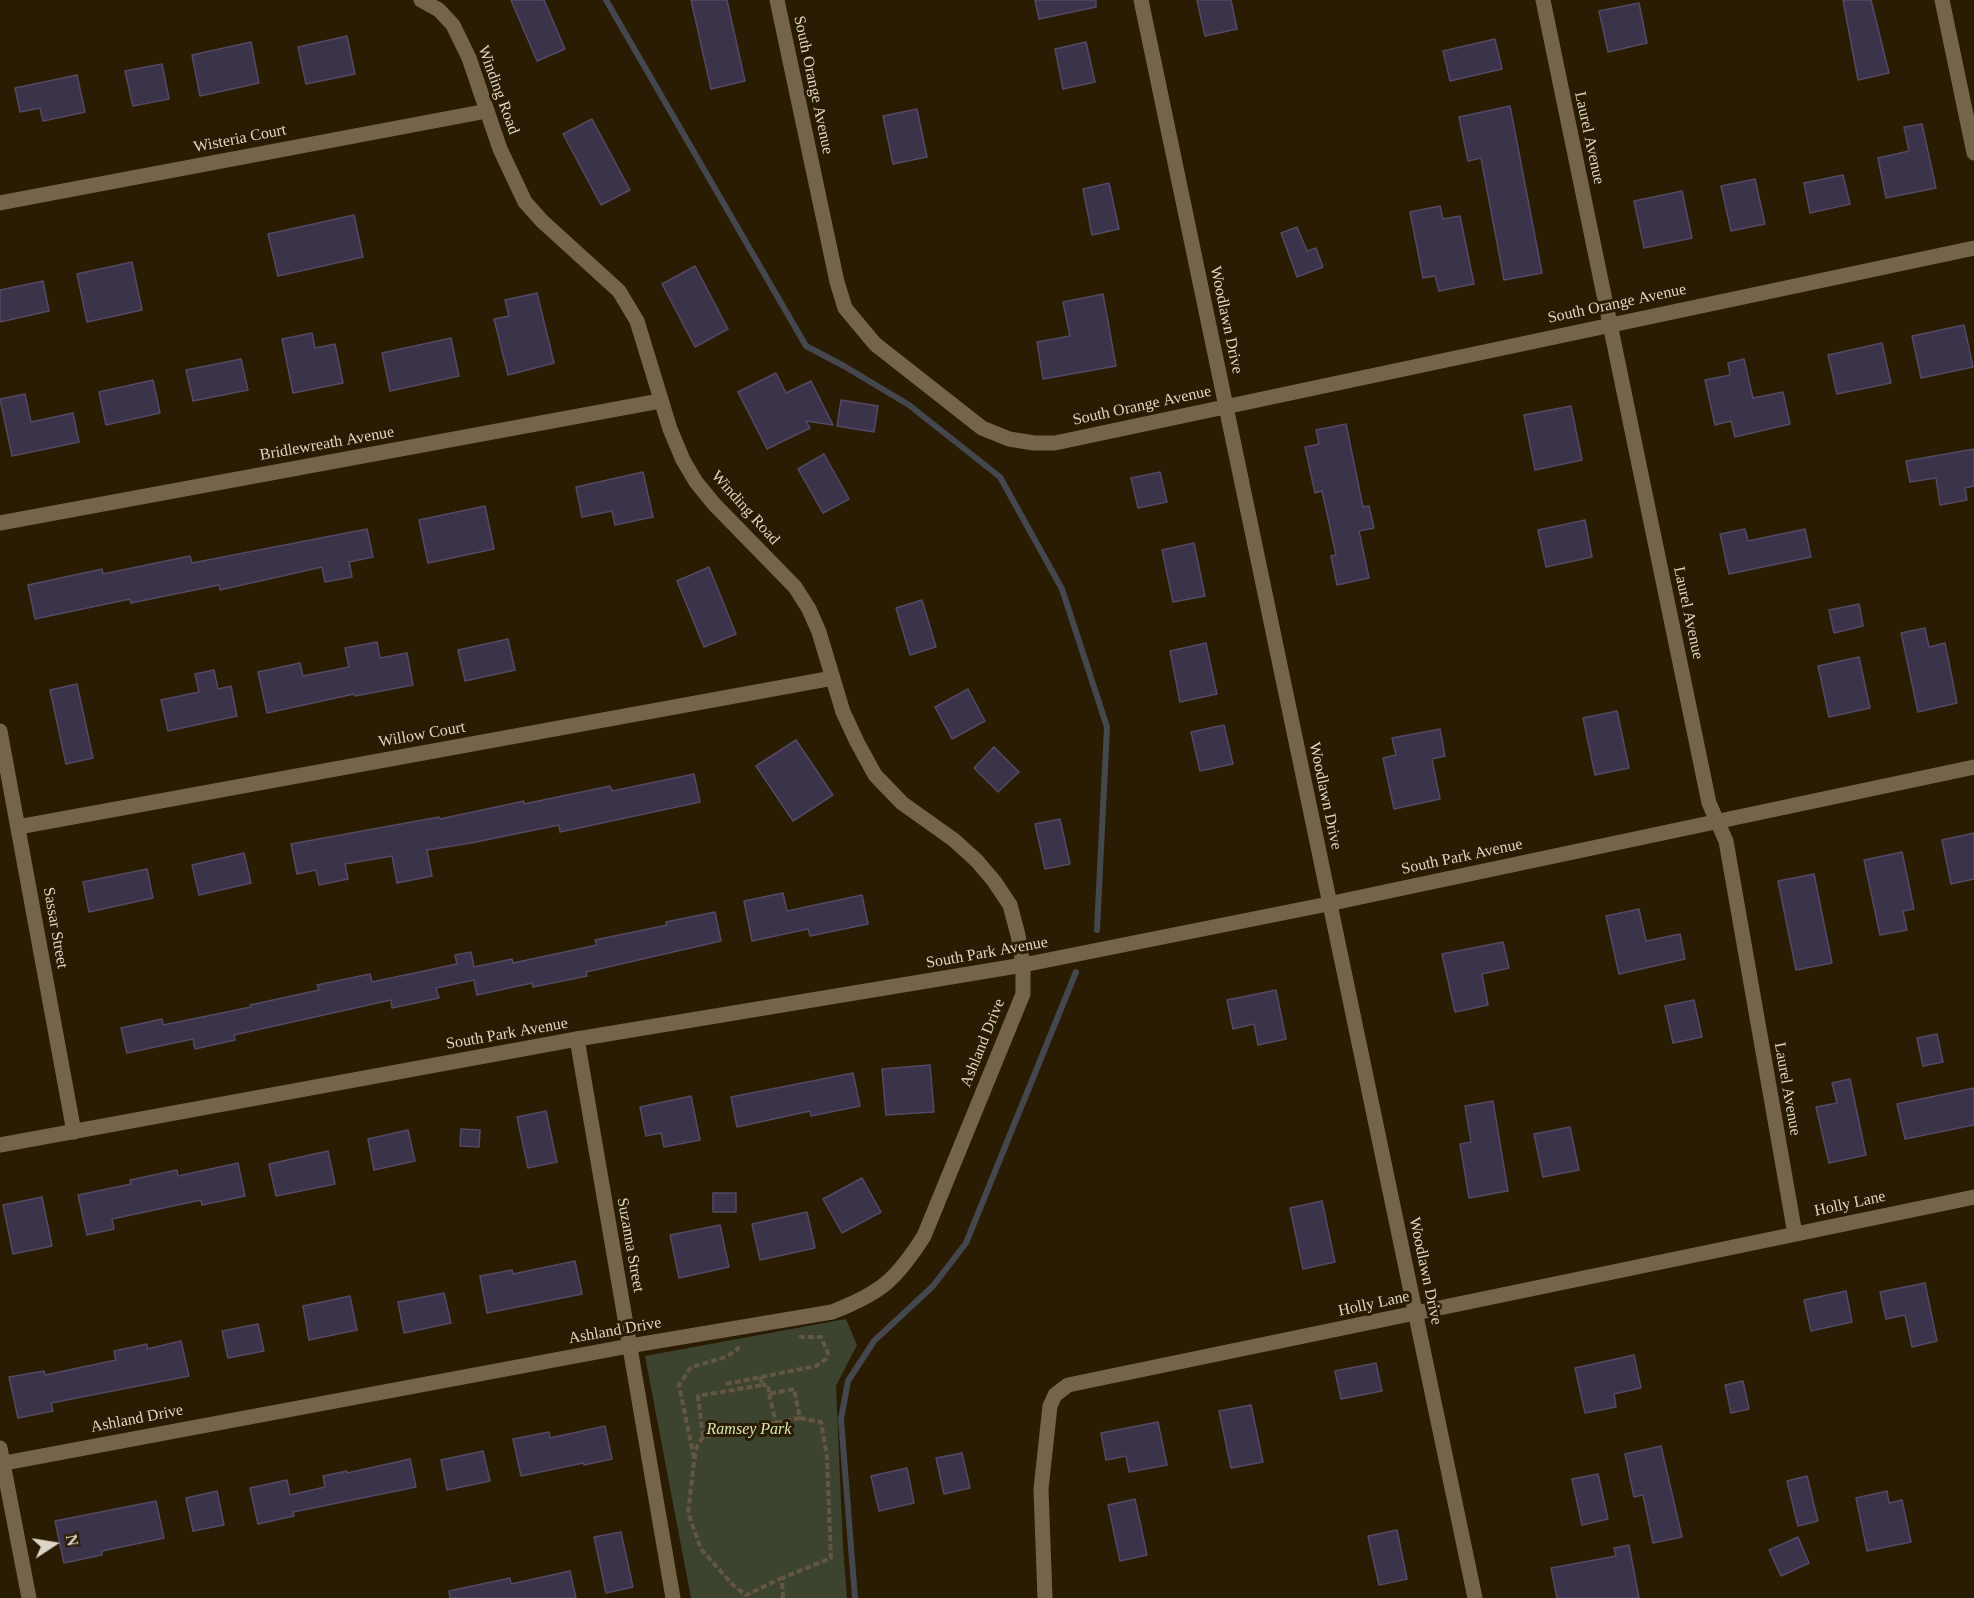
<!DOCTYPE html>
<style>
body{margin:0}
#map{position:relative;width:1974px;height:1598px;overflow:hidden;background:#2a1c03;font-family:"Times New Roman",serif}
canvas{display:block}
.north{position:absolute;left:24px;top:1514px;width:60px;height:60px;-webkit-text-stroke:4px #2a1c03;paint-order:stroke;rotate:78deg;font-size:16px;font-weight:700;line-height:24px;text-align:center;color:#ded5c6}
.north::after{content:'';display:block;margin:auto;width:21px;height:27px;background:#ded5c6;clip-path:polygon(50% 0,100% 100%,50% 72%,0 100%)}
</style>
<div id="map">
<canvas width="1974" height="1598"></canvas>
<div class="north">N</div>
</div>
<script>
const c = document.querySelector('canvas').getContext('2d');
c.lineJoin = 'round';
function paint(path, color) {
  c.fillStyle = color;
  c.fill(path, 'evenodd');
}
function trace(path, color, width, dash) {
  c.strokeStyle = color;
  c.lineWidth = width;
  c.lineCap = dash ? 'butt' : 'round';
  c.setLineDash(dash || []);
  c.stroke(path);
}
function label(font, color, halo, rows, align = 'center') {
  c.font = font + ' "Times New Roman",serif';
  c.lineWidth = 6;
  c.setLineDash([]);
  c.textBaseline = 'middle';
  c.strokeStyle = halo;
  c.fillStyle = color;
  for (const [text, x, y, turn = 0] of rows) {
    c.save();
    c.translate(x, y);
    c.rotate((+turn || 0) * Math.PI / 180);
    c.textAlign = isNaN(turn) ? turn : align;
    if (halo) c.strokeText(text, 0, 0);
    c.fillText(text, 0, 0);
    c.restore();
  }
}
paint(new Path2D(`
 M846,1319L857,1345L836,1386L843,1547L847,1598H691L645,1356Z`), '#3c4430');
trace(new Path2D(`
 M606,0L806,346L844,366L909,405L1000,477L1062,589L1107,727L1097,930
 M855,1598L841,1419L848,1381L874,1341L933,1286L966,1243L1076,972`), '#45474e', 6);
const building = new Path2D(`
 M511,0H544L565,49L537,61Z
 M691,0H727L745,81L711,89Z
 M1035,0H1096V7L1039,19Z
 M1197,0H1231L1237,29L1205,36Z
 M1843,0H1871L1889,73L1858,80Z
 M1639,3L1647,43L1608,52L1599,11Z
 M347,36L355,74L306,84L298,47Z
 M1495,39L1502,69L1450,81L1443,51Z
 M251,42L259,83L200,96L192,55Z
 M1086,42L1095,82L1063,89L1055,49Z
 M162,64L169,99L133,106L125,71Z
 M77,75L85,112L43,121L40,108L20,112L15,88Z
 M1510,106L1542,273L1504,280L1481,158L1468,161L1459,117Z
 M917,109L927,157L893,164L883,116Z
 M592,119L630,190L601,205L563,134Z
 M1922,124L1936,188L1886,198L1878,158L1909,151L1904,127Z
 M1843,175L1850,204L1810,213L1804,183Z
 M1755,179L1765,224L1731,231L1721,186Z
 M1109,183L1119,229L1092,235L1083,189Z
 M1682,191L1692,238L1644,248L1634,201Z
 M1440,206L1443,219L1460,216L1474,284L1439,291L1435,276L1423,278L1410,212Z
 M354,215L363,257L278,276L268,234Z
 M1297,227L1307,251L1316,248L1323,267L1297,277L1281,233Z
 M132,262L142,310L87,322L77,274Z
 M695,266L728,329L695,347L662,284Z
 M43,281L49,311L0,322V290Z
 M537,293L554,363L508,375L494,319L509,316L505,300Z
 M1103,294L1116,366L1043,379L1037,342L1070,336L1063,302Z
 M1964,325L1973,367L1921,378L1912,336Z
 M312,333L315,348L335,344L343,383L293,393L282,339Z
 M451,338L459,376L390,391L382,353Z
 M1882,343L1891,383L1837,394L1828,355Z
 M241,359L248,390L193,401L186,370Z
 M1744,359L1753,398L1783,392L1790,424L1735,437L1731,421L1715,425L1705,380L1730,375L1728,363Z
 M776,373L786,393L811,381L833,425L806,421L810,428L767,449L738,392Z
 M153,380L160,413L106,425L99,392Z
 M25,394L31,422L73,413L79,442L12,456L0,399Z
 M841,400L878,406L874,432L837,426Z
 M1571,406L1582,460L1535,470L1524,415Z
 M1346,424L1363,507L1369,506L1374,528L1359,531L1369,578L1337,585L1331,556L1336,555L1322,491L1315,493L1305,447L1319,444L1316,430Z
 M1974,449V486L1965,488L1967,500L1940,505L1936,478L1910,482L1906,461Z
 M824,454L849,499L823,513L798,469Z
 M643,472L653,517L615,525L612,511L582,517L576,487Z
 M1160,472L1167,502L1138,508L1131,478Z
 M485,506L494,549L428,563L419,520Z
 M1585,520L1592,557L1546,567L1538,530Z
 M367,529L373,557L349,562L352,577L325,582L322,567L220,590L219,585L131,603L130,599L35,619L28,585L102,569L103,574L190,556L192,563Z
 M1745,529L1748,541L1805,529L1811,557L1729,574L1720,534Z
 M1194,543L1205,596L1173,602L1162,550Z
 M709,567L736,634L704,647L677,581Z
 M922,600L936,647L910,655L896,608Z
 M1859,604L1863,626L1834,633L1829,610Z
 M1925,628L1929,647L1945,643L1957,703L1918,712L1901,633Z
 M508,639L515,670L465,681L458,650Z
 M377,642L380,658L407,653L413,685L355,696L354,694L267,713L258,672L300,663L303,676L349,667L345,648Z
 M1206,643L1217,694L1180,702L1170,651Z
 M1859,657L1870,708L1829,717L1818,666Z
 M214,670L218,689L231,686L237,716L168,731L161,700L199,692L195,674Z
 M77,684L93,758L66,764L50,690Z
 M968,689L985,721L952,739L935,707Z
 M1617,711L1629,768L1595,775L1583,718Z
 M1224,725L1233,764L1200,771L1191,732Z
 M1440,729L1445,756L1432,759L1440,799L1394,809L1383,758L1396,755L1392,738Z
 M796,740L833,795L793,821L756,766Z
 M994,747L1019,772L998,792L974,768Z
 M694,774L700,802L560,832L559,825L471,843L427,850L432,876L397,883L392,856L345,864L348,879L319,885L316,870L297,874L291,844L439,817L440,819L524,801V804L610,786L612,791Z
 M1060,819L1070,864L1045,869L1035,824Z
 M1974,833V879L1951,884L1942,840Z
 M1902,852L1914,909L1903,911L1907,930L1880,935L1864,860Z
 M244,853L251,883L199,895L192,865Z
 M147,869L153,898L89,912L83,882Z
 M1814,874L1832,963L1796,970L1778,881Z
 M783,893L787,911L862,895L868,924L810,936L808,929L752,941L744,901Z
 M1639,909L1646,941L1680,934L1685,959L1619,974L1606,916Z
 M715,912L721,941L586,972L587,976L533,987L532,983L477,995L474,980L436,988L439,998L392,1008L391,1000L234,1035L235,1040L195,1049L193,1039L127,1053L121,1028L162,1019L163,1025L251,1007L250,1005L319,990L317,985L370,974L372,982L457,964L455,955L471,952L474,967L512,959L513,963L597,945L595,940L667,925L666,922Z
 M1503,942L1509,968L1482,974L1488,1005L1455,1012L1442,954Z
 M1276,990L1286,1039L1258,1045L1254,1024L1233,1029L1227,1000Z
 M1694,1000L1702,1037L1673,1043L1665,1006Z
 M1937,1034L1943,1062L1923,1066L1917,1038Z
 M930,1065L934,1112L886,1115L882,1069Z
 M853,1073L860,1106L811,1116L810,1111L737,1127L731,1097Z
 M1850,1079L1866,1155L1829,1163L1816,1107L1837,1103L1832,1083Z
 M1974,1088V1125L1905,1139L1897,1104Z
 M691,1096L700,1140L664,1147L661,1133L646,1136L640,1107Z
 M1493,1101L1508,1191L1469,1198L1460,1144L1471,1142L1465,1106Z
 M546,1111L557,1162L528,1168L517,1117Z
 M1570,1127L1579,1170L1543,1177L1534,1134Z
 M461,1129L480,1130L479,1147L460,1146Z
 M408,1130L415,1161L374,1170L368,1139Z
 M328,1151L335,1184L276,1196L269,1164Z
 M238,1163L245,1196L202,1205L201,1200L112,1219L114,1229L87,1235L78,1195L131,1184L130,1180L177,1170L178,1176Z
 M862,1178L881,1212L842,1233L823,1199Z
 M713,1193H736V1212H713Z
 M42,1197L52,1246L13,1254L3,1205Z
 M1322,1201L1335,1262L1303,1269L1290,1208Z
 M807,1212L815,1248L760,1260L752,1224Z
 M720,1225L729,1267L679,1278L670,1235Z
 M575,1261L582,1294L487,1313L480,1276L512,1270L513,1274Z
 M1925,1283L1937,1341L1912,1347L1905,1315L1886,1319L1880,1292Z
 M1846,1291L1852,1322L1811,1331L1804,1300Z
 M444,1293L451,1323L404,1333L398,1302Z
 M350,1296L357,1330L309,1340L303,1306Z
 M258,1324L264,1351L228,1358L222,1331Z
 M181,1341L189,1376L51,1403L53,1411L18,1418L9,1377L44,1371L45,1375L116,1360L114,1351L147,1344V1349Z
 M1634,1355L1641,1388L1614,1394L1616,1407L1585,1413L1575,1368Z
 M1376,1363L1382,1391L1341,1399L1335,1371Z
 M1743,1381L1749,1409L1731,1413L1725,1385Z
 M1251,1405L1263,1462L1231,1468L1219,1411Z
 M1158,1422L1167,1465L1129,1472L1126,1456L1106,1460L1101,1433Z
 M605,1426L612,1459L584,1465L583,1463L521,1476L513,1439L549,1432L550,1438Z
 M1661,1446L1682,1537L1653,1543L1643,1495L1634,1497L1625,1454Z
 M483,1451L490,1481L447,1490L441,1460Z
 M962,1453L970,1488L944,1494L936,1458Z
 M410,1459L416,1487L293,1512L294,1516L258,1524L250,1488L287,1480L290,1495L325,1487L323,1476L347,1471V1473Z
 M907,1468L914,1503L879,1511L871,1476Z
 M1598,1474L1608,1519L1582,1525L1572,1479Z
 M1807,1476L1818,1521L1798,1526L1787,1481Z
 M217,1491L224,1525L193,1531L186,1498Z
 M1887,1491L1889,1503L1902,1500L1911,1542L1867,1551L1856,1498Z
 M1135,1499L1147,1555L1120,1561L1108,1505Z
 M156,1501L164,1538L102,1551V1555L64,1563L55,1521Z
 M1397,1530L1407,1579L1379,1585L1368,1536Z
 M621,1532L633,1587L606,1593L594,1537Z
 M1798,1537L1809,1563L1781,1576L1769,1550Z
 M1629,1545L1639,1598H1557L1551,1568L1616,1556L1614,1548Z
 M570,1571L576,1598H450L449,1591L510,1578L511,1584Z`);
paint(building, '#3b3349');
trace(building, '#534964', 1.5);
trace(new Path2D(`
 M761,1377L762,1385L698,1396L703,1437L800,1418L794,1389L769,1394L768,1385H762
 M726,1384L816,1366L826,1359L828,1353L821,1337H802L797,1335
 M769,1394L776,1423
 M703,1437L697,1446L694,1462L688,1513L701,1549L733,1585L746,1595L782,1578
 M694,1458L679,1385L691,1367L726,1357L738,1349L737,1344
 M783,1598L782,1578L831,1558L827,1457L821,1422L800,1418`), '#635741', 4, [6, 3]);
trace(new Path2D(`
 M777,0L837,282L845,308L875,344L982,428L1009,439L1034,443H1055L1974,248
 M1141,0L1475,1598
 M1543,0L1709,803L1726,841L1795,1234
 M1942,0L1974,153
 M0,203L487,111
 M0,523L660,401
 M0,731L74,1132
 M18,827L833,678
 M577,1039L673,1598
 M0,1448L29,1598
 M0,1464L629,1346L832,1312C881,1293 896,1280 924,1236L1023,994V965L1018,935L1010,905L994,881L977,861L954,840L902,803L875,775L857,742L843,712L819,632L809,609L795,587L714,504L696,482L683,460L670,429L637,321L619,291L542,221L525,202L500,149L469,58L453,25L439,10L421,0
 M1045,1598L1041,1489L1050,1406L1055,1395L1068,1385L1974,1197`), '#75644a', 15);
trace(new Path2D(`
 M0,1145L577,1039L1023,965L1328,904L1974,767`), '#75644a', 15);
label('16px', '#ded5c6', '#2a1c03', [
 ["South Orange Avenue",813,85,78],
 ["Winding Road",498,90,70],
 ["Laurel Avenue",1589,138,78],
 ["Wisteria Court",240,139,-11],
 ["South Orange Avenue",1617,304,-12],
 ["Woodlawn Drive",1226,320,78],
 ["South Orange Avenue",1142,406,-12],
 ["Bridlewreath Avenue",327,444,-10],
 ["Winding Road",745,508,48],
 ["Laurel Avenue",1688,613,78],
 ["Willow Court",422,735,-10],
 ["Woodlawn Drive",1325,796,78],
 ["South Park Avenue",1462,857,-12],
 ["Sassar Street",55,928,80],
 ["South Park Avenue",987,953,-10],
 ["South Park Avenue",507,1034,-10],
 ["Ashland Drive",983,1043,-68],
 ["Laurel Avenue",1787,1089,80],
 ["Holly Lane",1850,1204,-12],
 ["Suzanna Street",630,1245,80],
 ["Woodlawn Drive",1425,1271,78],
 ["Holly Lane",1374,1304,-12],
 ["Ashland Drive",615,1331,-10],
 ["Ashland Drive",137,1419,-11]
]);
label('italic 16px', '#d3e6b3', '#2a1c03', [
 ["Ramsey Park",749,1430]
]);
</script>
